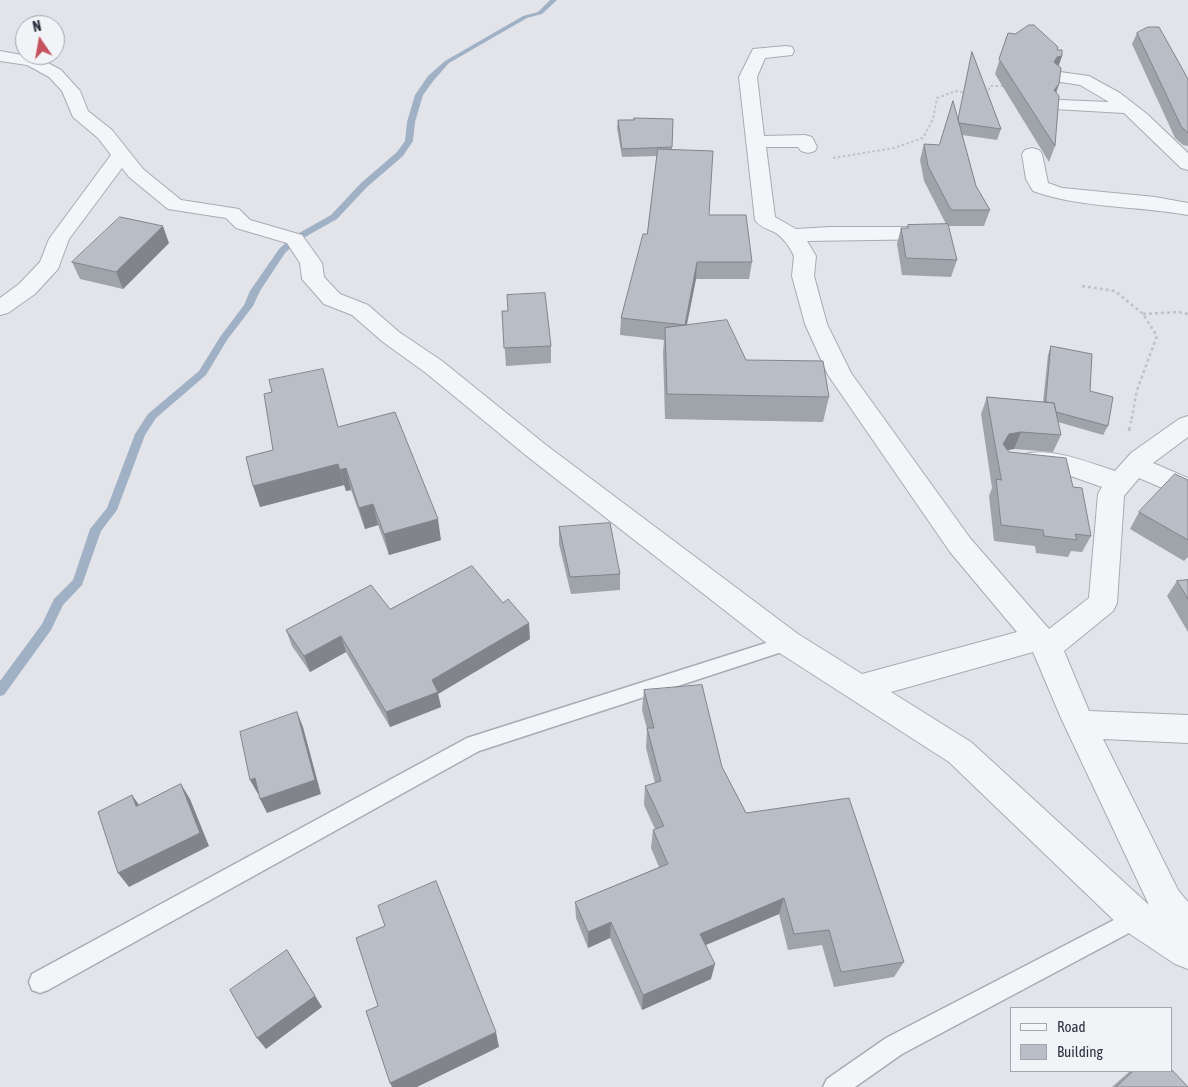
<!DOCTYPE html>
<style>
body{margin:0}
#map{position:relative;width:1188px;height:1087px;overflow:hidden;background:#e2e4e9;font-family:"Asap Condensed",sans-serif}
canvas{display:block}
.legend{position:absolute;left:1010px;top:1007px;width:162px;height:65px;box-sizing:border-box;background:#f1f3f7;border:1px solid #a2a6ae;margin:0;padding:6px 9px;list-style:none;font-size:15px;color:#2b3240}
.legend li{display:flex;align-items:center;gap:10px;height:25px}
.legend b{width:25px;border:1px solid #a2a6ae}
.north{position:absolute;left:15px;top:15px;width:50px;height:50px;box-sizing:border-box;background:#f1f3f7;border:1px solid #a2a6ae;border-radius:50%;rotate:348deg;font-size:14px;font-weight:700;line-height:20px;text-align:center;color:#2b3240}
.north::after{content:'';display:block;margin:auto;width:18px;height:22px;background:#c4515d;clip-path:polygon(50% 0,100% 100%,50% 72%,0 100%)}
</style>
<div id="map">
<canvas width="1188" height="1087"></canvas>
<ul class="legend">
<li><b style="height:6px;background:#f4f5f8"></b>Road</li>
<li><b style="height:14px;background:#b9bdc6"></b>Building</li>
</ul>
<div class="north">N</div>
</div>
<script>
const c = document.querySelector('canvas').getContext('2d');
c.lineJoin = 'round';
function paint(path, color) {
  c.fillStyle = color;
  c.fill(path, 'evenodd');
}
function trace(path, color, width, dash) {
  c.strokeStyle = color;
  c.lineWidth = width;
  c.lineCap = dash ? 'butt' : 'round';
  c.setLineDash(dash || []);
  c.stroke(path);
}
paint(new Path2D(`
 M550,0H557L542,14L527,18L449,63L434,80L423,95L415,122L413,141L403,156L367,187L337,219L298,241L285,253L260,291L253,306L227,340L206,375L156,418L145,435L117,510L101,531L82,585L63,605L51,630L4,695L0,696V681L42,624L54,599L73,580L90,529L107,508L135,434L148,414L199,371L220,337L244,305L250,291L279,249L292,237L331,215L361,183L397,152L405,141L407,122L415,95L428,76L445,61L523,16L538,12Z`), '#a0b1c6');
const service = new Path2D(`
 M788,636L794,638L797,643L794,648L479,751L48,990L40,993L32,990L29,982L32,974L467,738Z
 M1137,908L1144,911L1148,918L1144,925L902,1054L855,1087H823L827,1079L886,1038Z`);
const minor = new Path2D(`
 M786,46L792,47L794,51L792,55L765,58L757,77L764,136L805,135L812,137L817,147L815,151L808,153L801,151L798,147H766L775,217L796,229L830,227H937L944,229L947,233L944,237L937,239L807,241L816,256L814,276L827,324L851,373L970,538L1049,629L1089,598L1098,494L1102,487L1065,474L1030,471L1021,469L1017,462L1021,455C1051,446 1086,462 1115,471L1131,453L1179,419L1188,416V437L1153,463L1188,478V499L1139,478L1124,496L1117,603L1113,611L1064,651L1089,711L1188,715V743L1103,739L1178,890L1188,902V969L1175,964L1124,930L949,762L778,652L528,457L426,373L383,342L352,315L324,304L302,279L300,263L287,243L236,228L226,218L168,209L129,177L122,168L69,239L58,269L35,294L8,313L0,315V298L19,284L40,262L49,239L111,155L98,138L73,117L62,91L49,77L27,65L0,61V51L39,58L61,70L80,91L88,111L112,130L143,169L181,200L239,209L250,220L302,235L322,263L324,277L340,294L368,305L399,332L442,361L546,445L798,634L862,674L1017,632L950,552L828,375L805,324L792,276L794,256C790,247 784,239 776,233C768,229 760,227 755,220L739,77L753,49ZM1033,652L1061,718L1149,905L971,742L891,692Z
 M1060,72L1089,76L1120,93L1147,114L1188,153V170L1181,168L1124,113L1054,109L1051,105L1054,101L1060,100L1109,102L1080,85L1054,81L1051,77L1054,73Z
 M1032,148L1039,150L1042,154L1048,183L1062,188L1155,197L1188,203V215C1138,206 1079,208 1033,191L1026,179L1022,154L1025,150Z`);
trace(service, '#a7abb3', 3);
trace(minor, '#a7abb3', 2);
trace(new Path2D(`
 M987,95L990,86H1006
 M833,158L894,148L923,138L933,119L937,98L956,91L967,93`), '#c0c2c8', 2, [2.5, 2.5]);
trace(new Path2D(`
 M1082,286L1115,291L1143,314L1157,336L1137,390L1131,422
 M1143,314L1179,312L1188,314`), '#c0c2c8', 2.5, [3, 3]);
trace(new Path2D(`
 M1129,431L1131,421`), '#c0c2c8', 3, [4, 4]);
paint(service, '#f4f5f8');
paint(minor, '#f4f5f8');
paint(new Path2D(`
 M1008,33L1057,50L1062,56L1058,66L1059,84L1056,93L1055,146L1049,162L995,74Z
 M1137,33L1188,79V146L1183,145L1175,138L1132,44Z
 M972,52L1001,129L997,140L962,135L976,186L990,210L984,226H948L957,260L951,277L902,275L897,244L901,228H907L908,225L946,224L924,181L920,160L924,144L939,145L958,119Z
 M673,119L672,149L709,215L752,262L749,279H696L687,325L746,360L829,397L823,422L665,419L663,353L664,340L620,335L621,318L647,234L657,156L622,157L617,128L618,120Z
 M169,243L123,289L80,279L72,262Z
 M502,311L551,346V363L506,366Z
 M1051,346L1090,391L1108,426L1103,435L1058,422L1061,435L1053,452L1014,449L1008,450L1009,452L1073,487L1091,536L1082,552L1071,551L1068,557L1036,553L1035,546L994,541L989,496L992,488L981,414L987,397L1043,402L1048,355Z
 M272,392L338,427L441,540L389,555L378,525L365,529L351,490L346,491L344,485L260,507L273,450Z
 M1188,480V557L1184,561L1130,529L1139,512Z
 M559,527L620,574V590L571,594L559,544Z
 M1188,580V632L1167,596L1177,581Z
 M390,609L530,639L438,694L441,707L390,727L346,652L310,672L292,646L286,630Z
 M644,690L722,767L746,813L904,962L894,977L834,987L822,945L788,950L779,914L706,945L711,979L642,1010L610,938L588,948L576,918L575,902L659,867L651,848L653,830L655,829L644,805L645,786L655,783L646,748L647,729L642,710Z
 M1130,1071H1172L1188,1087H1112Z`), '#9fa3aa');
paint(new Path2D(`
 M1062,56L1057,71L1054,62L1057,57Z
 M1059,84L1054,99V90Z
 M163,226L169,243L123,289L116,272Z
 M697,262L696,279L683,342L685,325Z
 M1021,432L1014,449L1002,451L996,461L1003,444L1009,434Z
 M338,464L344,485L260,507L253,486Z
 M346,468L351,490L346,491L340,470Z
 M373,504L378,525L365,529L359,508Z
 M438,519L441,540L389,555L384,534Z
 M529,623L530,639L438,694L441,707L390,727L386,712L432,680Z
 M341,636L346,652L310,672L304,656Z
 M297,712L303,727L321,794L267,813L260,799Z
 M255,778L263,793L258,794L250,780Z
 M181,784L190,799L209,846L129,887L118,873Z
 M132,795L142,809L136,806Z
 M784,898L779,914L696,949L700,934Z
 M611,922L610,938L588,948V932Z
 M287,950L322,1007L266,1049L257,1038Z
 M715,964L711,979L642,1010L643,995Z
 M496,1032L499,1047L417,1087H392L390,1083Z`), '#82848b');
const building = new Path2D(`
 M1029,25H1034L1058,47L1057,50H1062V56L1057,57L1054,62L1061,68L1059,84L1054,90L1059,96L1055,146L999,59L1008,33L1015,34Z
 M1148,27H1159L1188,79V133L1181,126L1137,33Z
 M972,52L1001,129L959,123L958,120Z
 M953,101L976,186L990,210H951L928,166L924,144L939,145Z
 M634,118L673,119L672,147L622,149L618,120H634Z
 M658,149L713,151L709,215H746L752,262H697L685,325L621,318L643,234H647Z
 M120,217L163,226L116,272L72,262Z
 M948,224L957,260L906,258L901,228H908V225Z
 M545,293L551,346L504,348L502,311H508L507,295Z
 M727,320L746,360L823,361L829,397L667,394L665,328Z
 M1051,346L1092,354L1090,391L1113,397L1108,426L1056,412L1054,403L1046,402Z
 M323,369L338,427L395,412L438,519L384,534L373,504L359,508L346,468L340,470L338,464L253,486L246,457L273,450L264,394L272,392L269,380Z
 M987,397L1054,403L1061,435L1021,432L1009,434L1003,444L1009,452L1066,458L1073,487L1082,488L1091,536L1075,534L1077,540L1044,536L1043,530L1001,525L996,479L1001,480Z
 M1175,474L1188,480V540L1139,512Z
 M610,523L620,574L570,577L559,527Z
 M472,566L503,603L508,599L529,623L432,680L438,692L386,712L341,636L304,656L286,630L371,585L390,609Z
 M1188,580V599L1177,581Z
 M702,685L722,767L746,813L849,798L904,962L841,972L829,930L794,934L784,898L700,934L715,964L643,995L611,922L588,932L575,902L668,864L653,830L664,826L645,786L661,781L647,728H654L644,690Z
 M297,712L315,780L260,799L255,778L250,780L240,732Z
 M181,784L200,833L118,873L98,812L132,795L136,806Z
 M436,881L496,1032L390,1083L366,1011L378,1006L356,938L385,926L378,906Z
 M287,950L315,996L257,1038L230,990Z
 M1172,1070L1188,1087H1116L1133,1071Z`);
paint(building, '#b9bdc6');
trace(building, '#82848b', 1);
</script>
